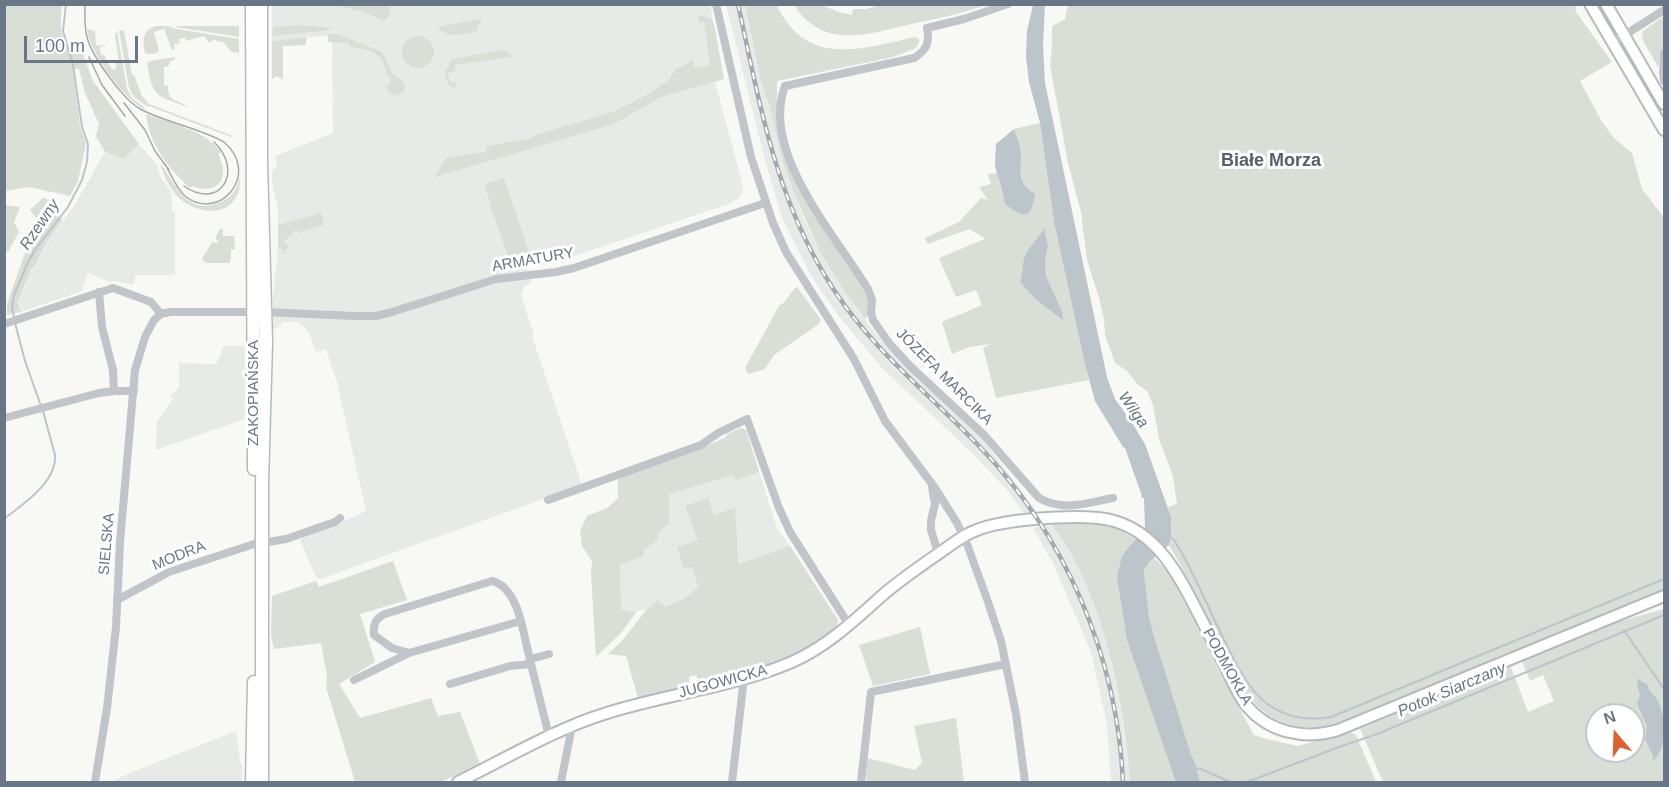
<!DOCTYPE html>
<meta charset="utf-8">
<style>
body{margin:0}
#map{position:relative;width:1669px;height:787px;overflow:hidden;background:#f8f8f5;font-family:Helvetica,sans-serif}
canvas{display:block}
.frame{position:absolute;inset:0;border:6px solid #687685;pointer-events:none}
.north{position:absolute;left:1585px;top:703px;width:60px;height:60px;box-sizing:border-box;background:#fff;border:2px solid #c3c8ce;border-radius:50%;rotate:341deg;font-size:16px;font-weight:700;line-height:24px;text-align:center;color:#687685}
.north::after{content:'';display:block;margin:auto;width:21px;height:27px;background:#dc6231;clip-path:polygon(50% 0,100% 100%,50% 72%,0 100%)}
.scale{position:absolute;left:24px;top:36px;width:114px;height:27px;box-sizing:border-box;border:3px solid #687685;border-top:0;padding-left:8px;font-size:18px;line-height:21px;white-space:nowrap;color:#687685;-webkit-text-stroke:4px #fff;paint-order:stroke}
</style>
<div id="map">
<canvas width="1669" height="787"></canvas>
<div class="frame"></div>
<div class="north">N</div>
<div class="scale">100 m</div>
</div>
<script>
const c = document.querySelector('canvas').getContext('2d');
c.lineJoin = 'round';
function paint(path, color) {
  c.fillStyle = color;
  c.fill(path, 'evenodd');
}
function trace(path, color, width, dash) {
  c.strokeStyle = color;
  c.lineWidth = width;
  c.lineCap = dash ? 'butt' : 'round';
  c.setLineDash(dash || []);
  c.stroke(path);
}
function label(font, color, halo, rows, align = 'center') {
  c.font = font + ' Helvetica,sans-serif';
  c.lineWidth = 6;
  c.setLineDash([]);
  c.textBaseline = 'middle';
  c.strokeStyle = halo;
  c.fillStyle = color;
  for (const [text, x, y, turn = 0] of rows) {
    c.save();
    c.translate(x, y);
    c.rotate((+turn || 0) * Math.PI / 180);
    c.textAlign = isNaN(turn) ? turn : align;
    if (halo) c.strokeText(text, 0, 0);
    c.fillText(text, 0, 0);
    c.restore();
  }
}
paint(new Path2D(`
 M272,5H710L724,79L715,82L742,182L743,191L740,197L731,203L550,264L526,266L531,282L524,287L521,295L534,335L532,336L582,485L320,579L316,577L300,540L305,536L345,521L366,511L337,382L326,349L316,352L308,331L298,322H283L276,329H273V297L278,248V209L273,187L272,176L273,169L277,168L275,156L333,133L332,35L272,41Z
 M726,5H745L761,82L770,108L783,163L802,214L819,250L844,291L853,302L855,307L873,330L887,347L981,437L1038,513L1037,514L1025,515L1007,490L974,455L882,368L837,314L811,276L782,218L766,164Z
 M139,144L157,165L160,176L171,192L172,211H175V275H135L134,285L115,281L110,282L88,273L82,291L21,312L19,302L32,267H34L48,242L74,206L105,152L124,159Z
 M224,346H248V418L156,450L157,421L173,399L171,396L179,387V363L216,364Z
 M741,428L746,430L777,529L790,546L838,620L837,626L821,639L791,656L775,662L738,569L698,586L687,597L664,607L631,612L621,609L618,478L707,446L726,437L727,434Z
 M1046,525L1052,526L1076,562L1092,598L1108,646L1120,704L1130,782H1111L1107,725L1091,652L1053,563L1033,528Z
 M236,731L240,761L242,765V782H110L135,771Z`), '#e8eae8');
paint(new Path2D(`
 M5,4L62,5C60,21 60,32 66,48L79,44L93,81L139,144L124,159L105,152L96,136L99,124L85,93L79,69H73L80,126L86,143L78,181L70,196L29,187L5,191Z
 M334,5H390V13L385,20H382L364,12Z
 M745,5H777C805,68 863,49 915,37L920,40L916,48L893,57L777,81V110L790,167L864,285L869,302L868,316L865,319L844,291L819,250L795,195L783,163L770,108L761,82Z
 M794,5H821L839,12L852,15L853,9H867L884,4L987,5C962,13 937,19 911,24C885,30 856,40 829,33C814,28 802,18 794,5Z
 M1068,5H1575L1576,12L1612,62L1580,81L1602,122L1614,138L1632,153L1642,189L1664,218V589L1338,724C1296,734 1266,723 1242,687L1196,593L1169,545C1172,532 1172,520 1168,507L1177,504L1173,476L1159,439L1153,405L1147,391L1138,385L1127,371L1115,363L1105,335L1104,319L1099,298L1087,260L1081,212L1068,163L1050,65L1052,45V26L1065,19Z
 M700,15H703L704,17L710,18L714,24L724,79L661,97L614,124L435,177L446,158L486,152V146L528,139L538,134L613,112L648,94L669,80L675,70L693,60L694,68L710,65L704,22H699L698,18Z
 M1664,16V43L1658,67L1642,39L1643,31Z
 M481,19V23L479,24L476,31L472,33L449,35L437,27Z
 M299,25L325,27L333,30L272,36L273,27Z
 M156,26H168L176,29L239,39V53L232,52L223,42L216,41L215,39L209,43L204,36L186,41L185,38L179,39L180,43L174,44L175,49L172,50L164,29L154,32L159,51C156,54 149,55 145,53C143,41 141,31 156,26Z
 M177,26H239V37L176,27Z
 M87,29L95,31L96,44L98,46L105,45L106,46L100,47L101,55H105L106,61L113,70L117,66L114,62L119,61L115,36L117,31L127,89L132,98L145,108L144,109C123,98 90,53 87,29Z
 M119,30L124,31L132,75H134L142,96L149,104L233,136L231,137L149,106L148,107L134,97L129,88Z
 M328,34H338L382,52L392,73L403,82L405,86L403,93L394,96L390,94L386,86L390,85L391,76L386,74C385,52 368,49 350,47L349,43L328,42Z
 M402 52a16 16 0 1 1 32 0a16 16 0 1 1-32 0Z
 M306,37V45L283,46V80L277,76L272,79V41Z
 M503,50L508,52L511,57L455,65V71L448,72L450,83L455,82L456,87C449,88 448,83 445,78L447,77L445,72L452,59Z
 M175,57V59L170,62L168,67H164V85L168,86C168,104 177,98 188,107C156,95 153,99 147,63L150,61Z
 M146,114C171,123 204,130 221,152L218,154C231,178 218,196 192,186L190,188C168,168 149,144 146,114Z
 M1040,123L1054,222L1089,380L996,398L983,348L991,344L969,347L952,354L942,322L982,305L976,290L956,297L939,258L985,239L980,235L969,229L928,244L925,238L959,222L981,198L988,200L979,187L991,184L988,174L998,173L1001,184L1034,193C1015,185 1023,164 1020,148C1019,142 1016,135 1014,129ZM1043,229L1048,247L1045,261L1046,276L1062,311L1034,298L1020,282L1034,244Z
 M160,163C176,184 186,217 220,202C232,198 237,189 240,177C242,212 209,219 184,202C172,194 164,177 160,163Z
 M504,178L530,255L512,261L509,259L492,211L485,184Z
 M43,198L54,201L55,215L63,220L47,242L34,267H32L18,302L21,312L7,315V304L30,239L42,226L30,210Z
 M4,205L20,207L14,222L19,232L8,252L5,250Z
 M321,213L324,225L302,231L300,233L295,230L284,242L289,247L282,255L283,249L278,248V225Z
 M220,229H223V236H234L235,249L231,250V259L229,263H206L202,259L212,242L215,243L219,242L215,238Z
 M797,287L821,320L819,324L774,355L765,369L748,374L745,368L779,306C789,300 789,292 797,287Z
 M741,428L746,430L759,472L736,480L733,475L669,494V523L657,533L658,540L644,549L643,557L620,564L621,609L631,612L637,611L622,632L596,657L591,574L592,561L582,546L580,531L587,516L607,508L618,498V478L707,446L726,437L727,434Z
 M708,498L714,515L742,505V506L735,509L738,557L737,559L739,564L790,546L836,617L838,620L837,626L810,646L775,662L772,661L771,663L699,681L696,675L689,677L690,685L638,698L626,656L608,654L622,641L647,609L658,600L665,607L687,597L698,586L692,567L684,569L677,547L698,540L685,506Z
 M1093,523L1117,528L1135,539L1171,575L1219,671L1254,735L1266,739L1298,746L1350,732L1356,735L1376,782H1130C1124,708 1110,632 1077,565C1070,551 1061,538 1052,526L1055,524Z
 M393,561L407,600L360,614L375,662L339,684L360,718L431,698L438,716L460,712L480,764L441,782H355L326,687L327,676L321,643L274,649L271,636L272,596L316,581L319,587Z
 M1664,609V782H1383L1360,729L1510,665L1528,712L1554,701L1543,675L1530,681L1522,661L1617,622ZM1597,715H1633V751H1597Z
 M920,627L930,674L873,686L859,645Z
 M956,718L964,782H866L867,758L915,770L922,763L914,726Z`), '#d9ded6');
paint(new Path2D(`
 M1033,5H1045L1043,45L1045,83L1107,377L1115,399L1131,421L1145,444L1171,517V536L1169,545L1149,562L1144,569V575L1149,618L1155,640L1190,752L1195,764L1200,782H1176L1127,640L1117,577L1122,556L1145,528L1144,498H1141L1142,496L1125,448L1123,447L1095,401L1085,364L1054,222L1040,123L1029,82L1026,57L1027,31Z
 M1014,129C1016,135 1019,141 1020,147C1024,167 1013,181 1035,194C1031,221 1024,218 1005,204C1003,192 1000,181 996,170C994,163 996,152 996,144Z
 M1044,228L1048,247L1045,261L1046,276L1062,311L1063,320L1034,298L1020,282C1024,272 1021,262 1027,252C1032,244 1039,237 1044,228Z
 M1640,678L1641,682L1647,684L1650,692C1667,702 1669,750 1653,761V756L1645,739L1647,726L1637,704L1640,696L1637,682Z`), '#bbc5ca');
trace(new Path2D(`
 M14,317L12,308L14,295L29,260L37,247L68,207L82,180L87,162L88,144L82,127L73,65L63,31L66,4
 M15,323L25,361L41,406
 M4,519C23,504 57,482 55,455L43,411
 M1169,536L1174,540L1183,555C1198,583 1211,613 1225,642C1236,663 1247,688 1266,703C1285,717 1308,721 1331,717L1664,579
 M1624,630L1664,689
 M1194,768L1201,769L1230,782
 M1247,782L1339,747L1377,734L1664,615`), '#bbc5ca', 2);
const secondary = new Path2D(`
 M1590,4L1664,130
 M1606,4L1664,104
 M458,782C507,758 555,729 607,713C667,694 734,687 792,662C828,646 856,619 885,593C904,577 925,563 945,549C955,542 965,534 977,530C1004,519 1069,515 1098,518C1151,523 1176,569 1197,611C1207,630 1216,649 1226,668C1232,681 1238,694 1246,705C1269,733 1305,740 1338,730L1664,596`);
const primary = new Path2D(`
 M252,4L254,469
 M261,4V161L266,342L262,484V782
 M252,782L254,682`);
trace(secondary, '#b6babf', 14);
trace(primary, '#b6babe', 15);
trace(new Path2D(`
 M716,4L751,157L773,223L786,252L854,359L885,421L935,488L957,523L967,544L987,599L1001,641L1016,714L1025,782
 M1008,4L964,19L927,28C930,42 927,50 914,58L785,86C760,152 836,236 868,289L872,300L871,312L873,320L889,343L910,366L984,435L1039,498C1064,512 1087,503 1113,498
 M1612,43L1664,10
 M1664,53L1663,73L1664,81
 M99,292L102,327L113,370L114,391
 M161,314L170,312H265L354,316H376L392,312L496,279L556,272L574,268L765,203
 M4,324L113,288L151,302L161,314
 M4,418L99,393L114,391H134
 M932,487L935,504L931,521V530L938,553
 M548,500L701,445L718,433L747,419L779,508L790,532L849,625
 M262,543L286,539L335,522L340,518
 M492,581C509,585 517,606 521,621L409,653L392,648L374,635C373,624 375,619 385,614Z
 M117,600L169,572L254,544
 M531,659L549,654
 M531,664L549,736
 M354,680L409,653
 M450,684L510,666L531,664L521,621
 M95,782L107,708L116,627L120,542L135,370L145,337L154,320L161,314
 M561,782L572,726
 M732,782L744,678
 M861,782L871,692L1006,664`), '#c1c4c8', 8);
trace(secondary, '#fff', 10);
trace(primary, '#fff', 12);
trace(new Path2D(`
 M85,4C85,15 84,26 87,37C92,57 124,101 142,110C168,123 199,128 224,142C262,175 218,223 185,196C176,188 171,174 165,164
 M89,57L102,85L125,116
 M124,103L145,130L155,151L169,170
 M184,186C219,211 245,172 214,142`), '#a4a9af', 1.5);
const rail = new Path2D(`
 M738,4C760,105 776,202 834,290C873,350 929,394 978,445C1066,536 1117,656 1123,782`);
trace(rail, '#a4a9af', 4.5);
trace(rail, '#fff', 2, [7]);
label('15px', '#687685', '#fff', [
 ["ARMATURY",533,260,-10],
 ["JÓZEFA MARCIKA",944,377,45],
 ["ZAKOPIAŃSKA",254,393,-90],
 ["SIELSKA",107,544,-85],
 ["MODRA",179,556,-22],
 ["PODMOKŁA",1227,667,61],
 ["JUGOWICKA",723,682,-15]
]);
label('italic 16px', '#637780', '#fff', [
 ["Rzewny",40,225,-56],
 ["Wilga",1133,410,55],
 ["Potok Siarczany",1452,690,-23]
]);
label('bold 18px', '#56606a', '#fff', [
 ["Białe Morza",1271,161]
]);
</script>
